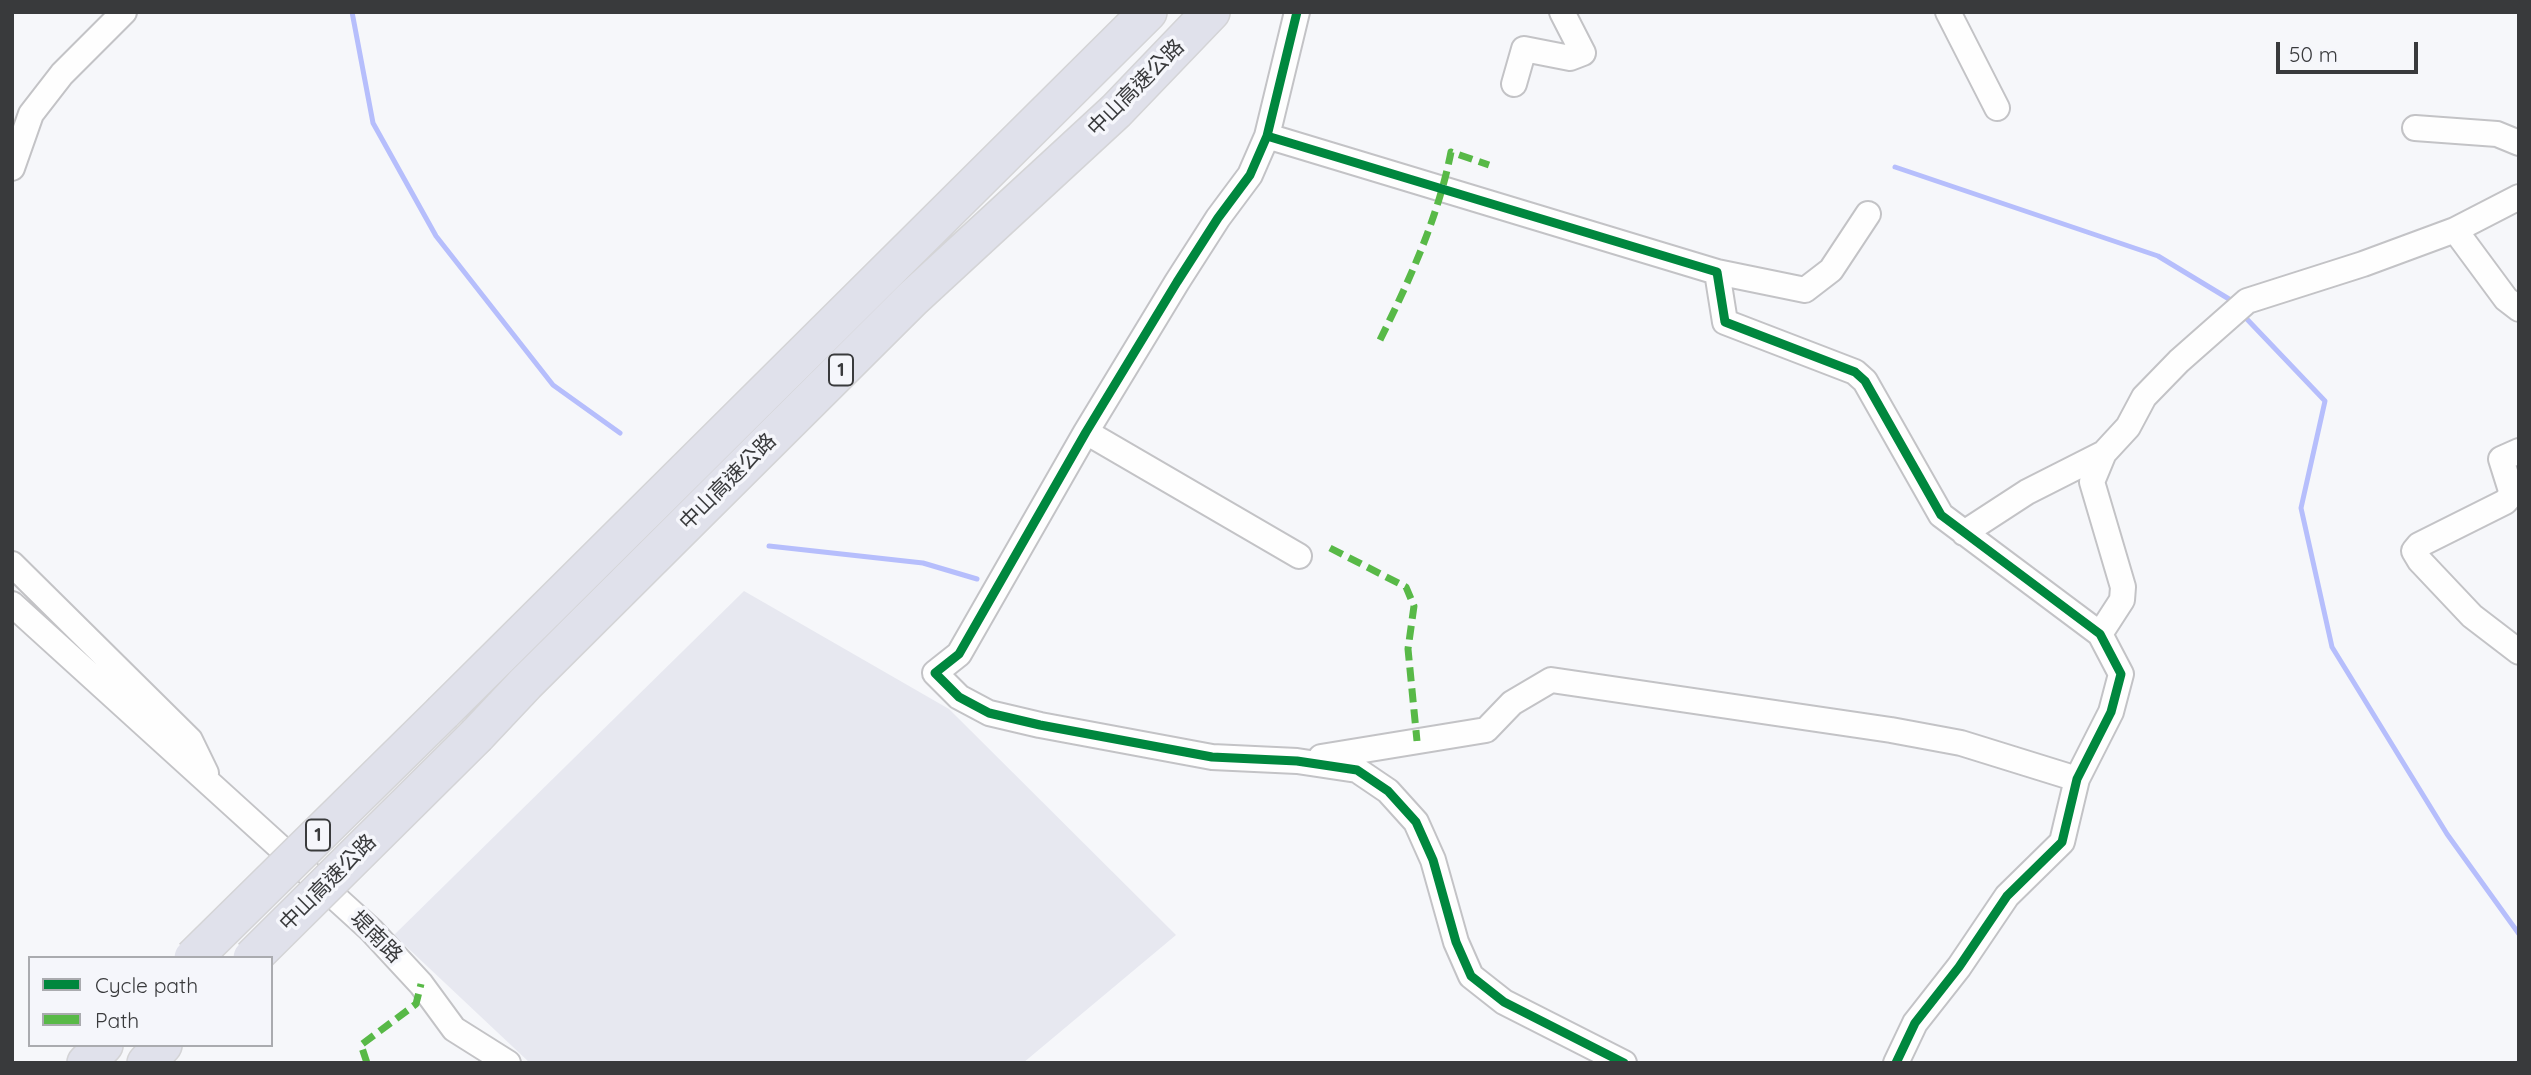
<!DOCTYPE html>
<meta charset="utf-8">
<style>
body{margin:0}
#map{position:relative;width:2531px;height:1075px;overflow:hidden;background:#f6f7fa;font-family:Quicksand,sans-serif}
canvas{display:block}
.frame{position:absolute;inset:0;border:14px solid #393a3c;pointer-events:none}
.legend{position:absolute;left:28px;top:956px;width:245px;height:91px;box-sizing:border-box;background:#f5f6fb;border:2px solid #aaabaf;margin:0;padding:9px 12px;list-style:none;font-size:21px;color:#393a3c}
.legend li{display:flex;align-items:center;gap:14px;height:35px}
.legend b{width:35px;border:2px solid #aaabaf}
.scale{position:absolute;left:2276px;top:42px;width:142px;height:32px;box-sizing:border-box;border:4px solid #393a3c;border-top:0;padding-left:9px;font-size:21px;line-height:24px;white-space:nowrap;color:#393a3c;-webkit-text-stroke:5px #f5f6fb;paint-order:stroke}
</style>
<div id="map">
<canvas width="2531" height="1075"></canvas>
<div class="frame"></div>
<ul class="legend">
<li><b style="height:9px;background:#00873e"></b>Cycle path</li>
<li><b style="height:9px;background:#58b947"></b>Path</li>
</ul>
<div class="scale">50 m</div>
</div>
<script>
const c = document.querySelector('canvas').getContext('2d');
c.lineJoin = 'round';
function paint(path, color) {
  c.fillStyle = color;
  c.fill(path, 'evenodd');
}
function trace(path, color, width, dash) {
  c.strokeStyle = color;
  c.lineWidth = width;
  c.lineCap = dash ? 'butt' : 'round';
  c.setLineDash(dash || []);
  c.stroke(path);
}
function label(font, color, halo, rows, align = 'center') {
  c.font = font + ' Quicksand,"Noto Sans TC",sans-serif';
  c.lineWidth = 7;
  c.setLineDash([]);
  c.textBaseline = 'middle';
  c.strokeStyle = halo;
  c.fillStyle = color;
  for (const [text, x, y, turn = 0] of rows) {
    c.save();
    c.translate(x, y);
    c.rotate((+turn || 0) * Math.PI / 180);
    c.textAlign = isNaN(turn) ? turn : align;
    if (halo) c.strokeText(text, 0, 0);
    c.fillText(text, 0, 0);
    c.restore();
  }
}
paint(new Path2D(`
 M744,591L949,709L1176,935L1023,1063H530L394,935Z`), '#e7e8f0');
trace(new Path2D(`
 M352,12L373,123L436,236L553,385L620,433
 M1895,167L2158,256L2229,299L2234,305
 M2243,315L2325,401L2301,508L2332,647L2447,834L2519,934
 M769,546L923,563L977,579`), '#b6befc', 5);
const minor = new Path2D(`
 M1297,12L1267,136L1250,175L1218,218L1177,282L1086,432L959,654L935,673L959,697L989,713L1040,725L1212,757L1297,761L1357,770L1388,791L1416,822L1433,860L1456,942L1471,976L1504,1002L1624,1063
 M1948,12L1997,108
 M1514,84L1524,49L1570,58L1583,53L1562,12
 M2415,128L2497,134L2519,143
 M1267,136L1717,272L1725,322L1855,372L1865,381L1941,515L2100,634L2121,674L2111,712L2077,779L2062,842L2007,896L1959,967L1915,1023L1896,1063
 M12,168L31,114L62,74L124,12
 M2455,230L2506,299L2519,309
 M1717,272L1805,290L1831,270L1868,214
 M1086,432L1299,556
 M2519,451L2501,459L2512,494L2505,502L2419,545L2414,551L2420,561L2472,616L2519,652
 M1964,533L2027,492L2104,453
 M12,564L190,740L206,773
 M12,604L371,930L421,984L454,1029L508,1063
 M2100,634L2122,600L2123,587L2092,482L2104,453L2128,427L2144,397L2179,361L2247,301L2363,264L2455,230L2519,197
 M1321,757L1486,730L1512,703L1551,680L1891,730L1961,743L2077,779`);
const highway = new Path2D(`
 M443,712L1148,12
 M477,735L526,683L912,299L1116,111L1211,12
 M86,1063L104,1045
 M146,1063L163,1045`);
trace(minor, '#c3c3c6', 28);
trace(highway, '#d4d4d6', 40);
trace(minor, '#fefefe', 24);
trace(highway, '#e0e1eb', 37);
const highwayBridge = new Path2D(`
 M193,958L443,712
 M252,958L477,735`);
trace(highwayBridge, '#d4d4d6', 40, []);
trace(highwayBridge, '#e0e1eb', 37);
trace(new Path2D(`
 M1380,340C1410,279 1438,218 1451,152L1489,165
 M1330,548L1406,587L1414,606L1408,649L1417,741
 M367,1063L361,1045L416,1004L421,984`), '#58b947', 7, [14, 7]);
trace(new Path2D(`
 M1297,12L1267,136L1250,175L1218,218L1177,282L1086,432L959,654L935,673L959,697L989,713L1040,725L1212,757L1297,761L1357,770L1388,791L1416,822L1433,860L1456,942L1471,976L1504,1002L1624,1063
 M1267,136L1717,272L1725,322L1855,372L1865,381L1941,515L2100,634L2121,674L2111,712L2077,779L2062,842L2007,896L1959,967L1915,1023L1896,1063`), '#00873e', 9);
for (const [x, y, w] of [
 [841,370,24],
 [318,835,24]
]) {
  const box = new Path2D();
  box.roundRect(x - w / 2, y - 15.5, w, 31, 5);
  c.fillStyle = '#f5f6fb';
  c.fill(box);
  trace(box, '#393a3c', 2);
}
label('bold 19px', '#393a3c', null, [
 ["1",841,370],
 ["1",318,835]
]);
label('21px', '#393a3c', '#f5f6fb', [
 ["中山高速公路",1136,88,-45],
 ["中山高速公路",728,482,-45],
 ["中山高速公路",328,883,-45],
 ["堤南路",376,937,45]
]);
</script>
